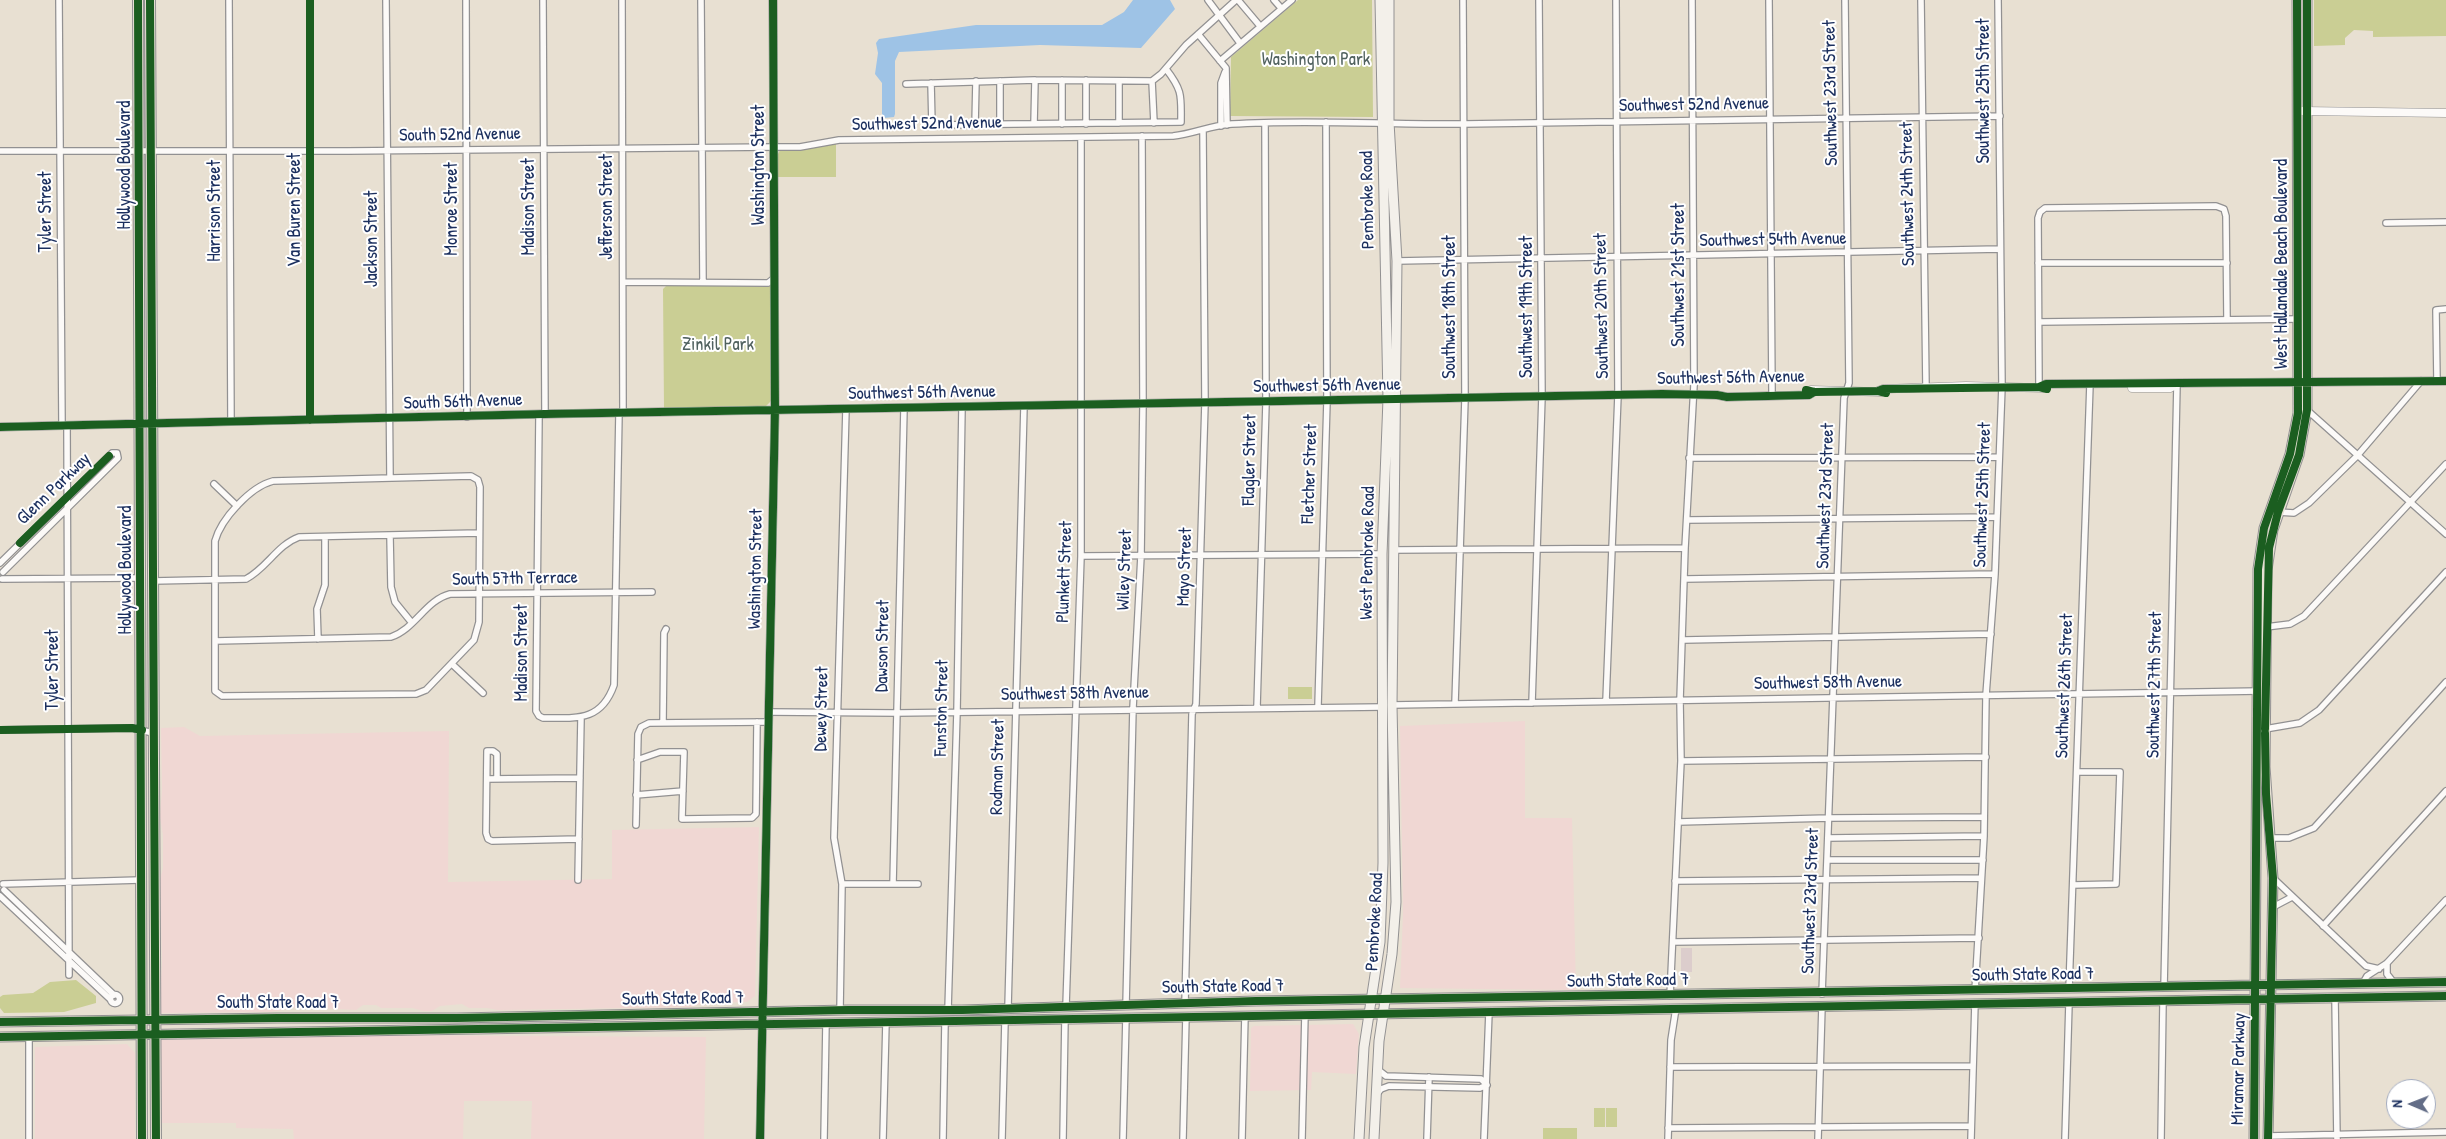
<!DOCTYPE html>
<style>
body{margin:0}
#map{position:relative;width:2446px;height:1139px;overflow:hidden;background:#e8e0d2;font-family:"Patrick Hand",sans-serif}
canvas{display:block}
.north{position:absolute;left:2386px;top:1079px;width:50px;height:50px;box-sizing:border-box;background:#fff;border:1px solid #a4acbf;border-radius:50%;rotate:271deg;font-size:14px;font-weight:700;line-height:20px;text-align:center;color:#1b2f5e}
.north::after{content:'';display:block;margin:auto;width:18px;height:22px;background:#636d87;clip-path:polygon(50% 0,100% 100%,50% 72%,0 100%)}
</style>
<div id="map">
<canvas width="2446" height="1139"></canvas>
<div class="north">N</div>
</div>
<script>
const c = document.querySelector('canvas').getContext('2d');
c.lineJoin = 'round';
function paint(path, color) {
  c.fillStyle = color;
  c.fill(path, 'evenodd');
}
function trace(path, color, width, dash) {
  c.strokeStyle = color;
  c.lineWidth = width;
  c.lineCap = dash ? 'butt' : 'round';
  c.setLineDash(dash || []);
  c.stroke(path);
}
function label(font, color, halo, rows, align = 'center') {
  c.font = font + ' "Patrick Hand",sans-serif';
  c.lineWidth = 4;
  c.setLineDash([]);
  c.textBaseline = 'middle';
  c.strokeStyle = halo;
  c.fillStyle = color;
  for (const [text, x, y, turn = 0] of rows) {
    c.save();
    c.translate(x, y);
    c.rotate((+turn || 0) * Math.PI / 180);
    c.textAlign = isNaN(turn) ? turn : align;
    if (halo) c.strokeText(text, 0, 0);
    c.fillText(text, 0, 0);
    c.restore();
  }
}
paint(new Path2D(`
 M1525,721V818H1572L1576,990L1400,988L1403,914L1400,726Z
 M184,727L200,736L449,731L448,882L612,879V830L759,827L755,996L747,1002L706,1003L691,1007L498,1010L487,1008H469L462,1004L440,1006L432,1011H424L412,1008H381L376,1005H363L356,1010L300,1007L271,1012L159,1013L162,963L160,880L163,868V835L160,817L162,790L161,728Z
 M1353,1024L1359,1034L1356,1074L1312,1072L1311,1090L1250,1091L1251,1028L1254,1026Z
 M158,1034L706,1037L704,1139H531L532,1101H464L463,1139H294L293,1129L236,1128V1123H158Z
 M127,1044L135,1053V1139H35V1047Z`), '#f0d7d3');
paint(new Path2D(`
 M1681,948H1692V972H1681Z`), '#dccdcc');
paint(new Path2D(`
 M1298,0H1372L1373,117L1230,116L1231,57Z
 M2314,0H2446V36L2373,37V31L2354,30L2345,38V45L2314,46Z
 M836,143V177H776L777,156L780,150L806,149Z
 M766,284L772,287L771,401L765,407L668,411L664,408L663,289L666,286Z
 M1288,687H1312V699H1288Z
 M76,980L96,996V1003L64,1012L4,1013L0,1008V997L3,995L33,993L50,982Z
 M1594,1108H1605V1127H1594Z
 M1606,1108H1617V1127H1606Z
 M1543,1128H1577V1139H1543Z`), '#cace94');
paint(new Path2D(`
 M1133,0H1170L1175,9L1141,48L1040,45L899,52L895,61V114L894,117L884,118L882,116V83L875,74L878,53L876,43L879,39L976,25H1102L1124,12Z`), '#9ec3e6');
const minor = new Path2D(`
 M59,0L62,425
 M229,0L231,422
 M386,0L390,478
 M466,0L467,417
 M543,0L545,414
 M622,0L623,413
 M701,0L703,282
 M1208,0L1240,43
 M1238,0L1260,26
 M1274,0L1281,8
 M1769,0L1772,391
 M1921,0L1926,387
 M1198,34L1226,68L1227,125
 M1220,61L1292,0
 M1086,80V124
 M1000,81V124
 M1119,81V123
 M1152,81L1154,123
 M931,83L932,125L1181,122C1181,96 1183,91 1166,69
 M906,84L1035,80L1152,81L1161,74L1186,45L1236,0
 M1034,124L1035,80
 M1062,124V80
 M975,125L976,81
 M1221,126V83L1225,72
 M0,151H348L774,147H800L839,140L1173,136C1193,134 1212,125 1232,124C1310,119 1387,125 1464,124L2000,116
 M2386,223L2446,222
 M1397,261L2000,249
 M2038,263H2227
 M623,282L768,283L773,279
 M2039,322L2298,319
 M2437,381L2436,310L2446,309
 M2039,387L2038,218L2040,212L2045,208L2216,206L2224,209L2226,216L2227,319
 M2307,410L2446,534
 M539,415L536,711L539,716L543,718C576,718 601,722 614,685L619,413
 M310,420V0
 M67,425L69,975
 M1689,458L1999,457
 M471,476L478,480L480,487L479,622L474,640L426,690L416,694L222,696L215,691V541C221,519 250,487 273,481Z
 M214,484L237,506
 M2278,512L2294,513L2309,503L2357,456L2421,381
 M1687,520L1997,517
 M390,536L391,587L395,602L412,623
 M1393,550L1685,548
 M1081,556L1382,554
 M0,563L112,453H117L118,458L3,572
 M2,579L141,578
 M1685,579L1995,574
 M153,581L246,579C267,568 277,545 299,537L479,533
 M2266,627L2290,624L2304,616L2446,464
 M318,639L317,609L325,585V537
 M1684,640L1991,634
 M215,641L391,637C415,629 426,600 450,594L652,592
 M453,665L483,693
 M1606,701L1618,395L1616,0
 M1455,703L1465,399L1463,0
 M1532,703L1542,396L1539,0
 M1392,705L2260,691
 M1318,706L1327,401L1326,122
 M1257,707L1266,403L1265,123
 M769,712L897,713L1382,707
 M663,723L664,633L666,629
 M2265,729L2300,723L2319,710L2446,572
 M0,730L132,728L153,733
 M637,760L660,752H684L682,819L752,818L756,814L757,722
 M1681,761L1986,757
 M487,779L580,778
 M497,779V754L493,751H487L486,833L488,839L492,841L579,839
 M636,795L683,791
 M1678,822L1829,818L1984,817
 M636,825L638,734L641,727L649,723L768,722
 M1828,838L1984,836
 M2270,838H2289L2314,828L2446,682
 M1828,860H1983
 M2273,878L2366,966L2379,969
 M578,880L581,718
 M1675,881L1981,878
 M3,884L140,880
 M842,884H918
 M893,884L904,408
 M2073,885L2116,884L2120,772H2077
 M4,890L114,995
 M0,896L110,999
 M2273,907L2292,897
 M2323,926L2446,791
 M1673,942L1979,938
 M2387,963V974L2394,983
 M2363,983L2367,976L2387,963L2446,900
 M2164,987L2177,384
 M2069,989L2090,384
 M1975,991L1984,836L1986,695L1995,574L2002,386L1998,0
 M1822,994L1844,398L1849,383L1845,0
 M110.5 999a4.5 4.5 0 1 1 9 0a4.5 4.5 0 1 1-9 0Z
 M1670,996L1681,761L1680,700L1685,548L1694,385L1692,0
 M2335,998L2337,1139
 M1185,1003L1192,714L1196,704L1205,403L1203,131
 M1126,1005L1133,708L1141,556L1143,404L1142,136
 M1066,1006L1081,556V138
 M1008,1008L1024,406
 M840,1010L842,884L834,838L846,409
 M948,1010L957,712L962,407
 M1670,1067L1973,1066
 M1376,1095L1381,1089L1389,1086L1480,1088L1487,1085L1481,1079L1386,1076L1377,1069
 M1668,1128L1971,1126
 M2268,1136L2446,1132
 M29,1139V1036
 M824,1139L826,1023
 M883,1139L886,1022
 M943,1139L945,1022
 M1002,1139L1005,1021
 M1063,1139L1065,1018
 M1123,1139L1126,1017
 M1183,1139L1186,1016
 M1242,1139L1245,1015
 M1302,1139L1305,1014
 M1427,1139L1429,1077
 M1484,1139L1489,1012
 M1668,1139L1671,1040L1676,1008
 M1818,1139L1822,1006
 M1971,1139L1975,1003
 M2065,1139L2069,1003
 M2161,1139L2163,1002`);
const tertiary = new Path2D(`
 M2303,111L2446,113
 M2039,387L2046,384L2446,381
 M2132,388H2170L2177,384
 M1811,390L1881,392
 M1878,391L1883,389L1966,386L2043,388
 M0,427L545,414L1396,399L1662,394L1717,395L1727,397L1809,395L1814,392
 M760,1139L775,410L773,0`);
const secondary = new Path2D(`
 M1359,1139L1364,1047L1380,942L1383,863L1382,554L1388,399L1380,0
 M1374,1139L1379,1041L1392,954L1396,902L1392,705L1397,261L1389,122V0`);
const primary = new Path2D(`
 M0,1022L277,1018H457L848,1010H962L1256,1001L2446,982
 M0,1037L2446,996
 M2254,1139L2258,569L2264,528L2290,454L2298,413L2297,0
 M2268,1139L2273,878L2265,767L2267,570L2273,530L2299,455L2307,410V0`);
const trunk = new Path2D(`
 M138,0L142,1139
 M150,0L156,1139`);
trace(minor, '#929192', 8);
trace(tertiary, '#929192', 9);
trace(secondary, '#929192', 11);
trace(primary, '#929192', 11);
trace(trunk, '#929192', 12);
trace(minor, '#fcfaf8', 5.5);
trace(tertiary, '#fcfaf8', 8);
trace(secondary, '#f3f0ea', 9);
trace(primary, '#e7e1d4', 9);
trace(trunk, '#e7e1d4', 10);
trace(new Path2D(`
 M138,0L142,1139
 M150,0L156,1139
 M2039,387L2046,384L2446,381
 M1806,390L1814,392L1878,391L1886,393
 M1878,391L1883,389L2039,387L2047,389
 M310,420V0
 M0,427L545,414L1396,399L1662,394L1717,395L1727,397L1809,395L1814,392
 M20,543L109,456
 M2265,729L2269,548L2278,512L2299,455L2307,410V0
 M0,730L132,728L142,730
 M2265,733L2266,794L2273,878L2268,1139
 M0,1022L277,1018H457L848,1010H962L1256,1001L2446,982
 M0,1037L2446,996
 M760,1139L775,410L773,0
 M2254,1139L2258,569L2264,528L2290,454L2298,413L2297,0`), '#1b5e20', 8);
label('18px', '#50615f', '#fff', [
 ["Washington Park",1316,60],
 ["Zinkil Park",718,345]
]);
label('18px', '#1b2f5e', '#fff', [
 ["Southwest 25th Street",1984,91,-90],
 ["Southwest 23rd Street",1831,93,-91],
 ["Southwest 52nd Avenue",1694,105,-1],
 ["Southwest 52nd Avenue",927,124,-1],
 ["South 52nd Avenue",460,135,-1],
 ["Hollywood Boulevard",125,165,-90],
 ["Washington Street",759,165,-90],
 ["Southwest 24th Street",1908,194,-91],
 ["Pembroke Road",1368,200,-91],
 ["Madison Street",529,207,-90],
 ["Jefferson Street",607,207,-90],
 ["Monroe Street",452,209,-90],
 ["Van Buren Street",295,210,-90],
 ["Harrison Street",215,211,-90],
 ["Tyler Street",46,212,-90],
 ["Jackson Street",372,239,-90],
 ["Southwest 54th Avenue",1773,240,-1],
 ["West Hallandale Beach Boulevard",2282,264,-90],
 ["Southwest 21st Street",1679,275,-90],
 ["Southwest 20th Street",1602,306,-91],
 ["Southwest 18th Street",1450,307,-90],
 ["Southwest 19th Street",1527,307,-90],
 ["Southwest 56th Avenue",1731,378,-1],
 ["Southwest 56th Avenue",1327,386,-1],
 ["Southwest 56th Avenue",922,393,-1],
 ["South 56th Avenue",463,402,-2],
 ["Flagler Street",1250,460,-89],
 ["Fletcher Street",1310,474,-88],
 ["Glenn Parkway",54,489,-44],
 ["Southwest 25th Street",1983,495,-88],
 ["Southwest 23rd Street",1826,496,-88],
 ["West Pembroke Road",1368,553,-89],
 ["Mayo Street",1185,567,-88],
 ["Washington Street",756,569,-89],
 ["Hollywood Boulevard",126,570,-90],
 ["Wiley Street",1125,570,-88],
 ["Plunkett Street",1065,572,-88],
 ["South 57th Terrace",515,579,-1],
 ["Dawson Street",883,646,-89],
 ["Madison Street",522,653,-90],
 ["Tyler Street",53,670,-90],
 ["Southwest 58th Avenue",1828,683,-1],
 ["Southwest 27th Street",2155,685,-89],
 ["Southwest 26th Street",2065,686,-88],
 ["Southwest 58th Avenue",1075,694,-1],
 ["Funston Street",942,708,-89],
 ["Dewey Street",822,709,-89],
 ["Rodman Street",998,767,-89],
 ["Southwest 23rd Street",1811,901,-88],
 ["Pembroke Road",1375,922,-87],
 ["South State Road 7",2033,975,-1],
 ["South State Road 7",1628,981,-1],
 ["South State Road 7",1223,987,-1],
 ["South State Road 7",683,999,-1],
 ["South State Road 7",278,1003],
 ["Miramar Parkway",2239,1069,-89]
]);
</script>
